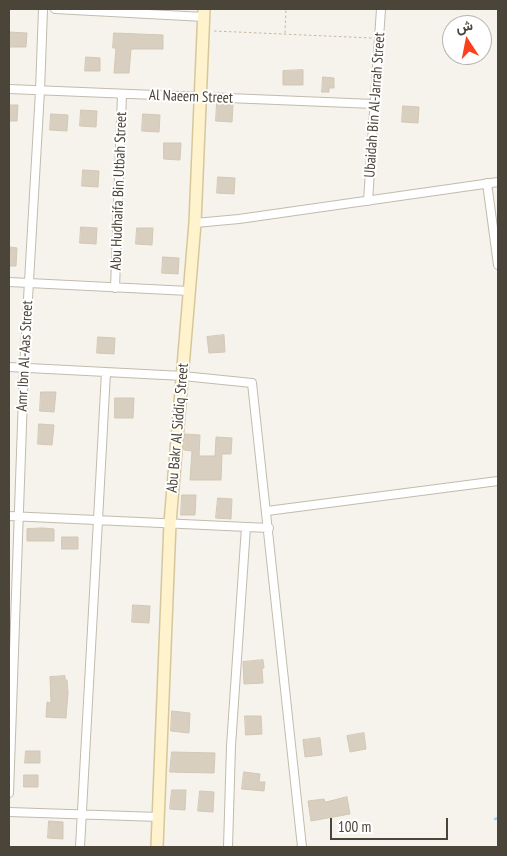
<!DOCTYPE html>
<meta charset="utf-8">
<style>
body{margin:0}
#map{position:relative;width:507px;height:856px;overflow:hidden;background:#f6f3ec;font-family:"PT Sans Narrow",Vazirmatn,sans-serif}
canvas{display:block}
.frame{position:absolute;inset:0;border:10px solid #4b4439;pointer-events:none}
.north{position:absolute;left:442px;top:15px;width:50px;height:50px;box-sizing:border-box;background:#fff;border:1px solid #b7b4b0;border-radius:50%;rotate:349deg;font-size:14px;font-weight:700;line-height:20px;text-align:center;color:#4b4439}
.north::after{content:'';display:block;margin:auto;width:18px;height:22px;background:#fc3f1d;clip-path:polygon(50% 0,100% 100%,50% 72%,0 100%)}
.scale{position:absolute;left:330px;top:818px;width:118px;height:22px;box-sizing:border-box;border:2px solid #4b4439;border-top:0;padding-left:6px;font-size:15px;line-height:18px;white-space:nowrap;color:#4b4439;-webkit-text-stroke:4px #fff;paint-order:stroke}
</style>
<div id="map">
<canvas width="507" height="856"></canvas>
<div class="frame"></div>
<div class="north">ش</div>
<div class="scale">100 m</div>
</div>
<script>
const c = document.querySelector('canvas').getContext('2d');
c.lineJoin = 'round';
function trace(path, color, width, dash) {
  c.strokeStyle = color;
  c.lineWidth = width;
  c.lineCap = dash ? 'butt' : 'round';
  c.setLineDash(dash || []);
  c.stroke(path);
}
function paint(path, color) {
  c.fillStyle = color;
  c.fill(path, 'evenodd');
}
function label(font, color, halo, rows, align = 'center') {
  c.font = font + ' "PT Sans Narrow",sans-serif';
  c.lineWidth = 4;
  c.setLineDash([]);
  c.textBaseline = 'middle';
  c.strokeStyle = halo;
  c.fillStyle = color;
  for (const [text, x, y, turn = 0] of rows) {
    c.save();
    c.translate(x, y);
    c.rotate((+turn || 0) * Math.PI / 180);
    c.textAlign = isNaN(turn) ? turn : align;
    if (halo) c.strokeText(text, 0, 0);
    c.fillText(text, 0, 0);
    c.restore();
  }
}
trace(new Path2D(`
 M495,819L498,818`), '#a9d4f2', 2.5);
const building = new Path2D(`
 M9,32L27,33L26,47H9Z
 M114,33L163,35V49H131L129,73H114L116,48H113Z
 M86,57L100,58V71H85Z
 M303,70V85H283V71Z
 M323,77L334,78V88H329V92H322Z
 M217,103L233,104L232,122L216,121Z
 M9,105H18L17,121H9Z
 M403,106L419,107L418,123L402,122Z
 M81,110L97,111L96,127L80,126Z
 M51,114L68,115L67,131L50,130Z
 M143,114L160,115L159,132L142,131Z
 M164,143H181L180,160L164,159Z
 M83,170L99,171L98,187L82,186Z
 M218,177L235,178L234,194L217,193Z
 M81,227L97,228L96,244L80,243Z
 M137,228H153L152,245L136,244Z
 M10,247L17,248L16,266H9V251H10Z
 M163,257L179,258L178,274L162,273Z
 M224,335L225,352L209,353L207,337Z
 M98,337L115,338L114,354L97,353Z
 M41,392H56L54,412L40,411Z
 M115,398H134L133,418H115Z
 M39,424L54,425L52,445L38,444Z
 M185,434L200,435L199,456H215L216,437L232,438L231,454H222L221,480H190L192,451L184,450Z
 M182,495H196L195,515H181Z
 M218,498L232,499L231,519L216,518Z
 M43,528L54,529V541H27V529Z
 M62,537H78V549H62Z
 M133,605L150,606L149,623L132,622Z
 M263,660L264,668H262L263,683L244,684L243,662Z
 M65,676V680H67L68,693L66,718L46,717L47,702L51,703L50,677Z
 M172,711L190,713L189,733L171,731Z
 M245,716H261L262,734L246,735Z
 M364,733L366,749L350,752L347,736Z
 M320,738L322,755L305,757L303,740Z
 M26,751H40V763H25Z
 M172,752L215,753L214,773L170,772Z
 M244,772L260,774L259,782H265L264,791L242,789Z
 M24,775H38V787H24Z
 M172,790H186L185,810L170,809Z
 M200,791L214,792L213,812L198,811Z
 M347,797L350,814L311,821L308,801L324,799L325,802Z
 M49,821L63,822V839L48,838Z`);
paint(building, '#d8cfc1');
trace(building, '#d3c7b4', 1);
const street = new Path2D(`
 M55,9L204,17
 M9,89L374,104
 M487,183L498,265
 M368,201L381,9
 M195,223L239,219L498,182
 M9,282L189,291
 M115,288L122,94
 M9,367L183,376L252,383C270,537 285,692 302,847
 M267,511L498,481
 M9,516L269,528
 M9,793L24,368L40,91L43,9
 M9,812L159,817
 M80,847L98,520L106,372
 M228,847L231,746L246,527`);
const secondary = new Path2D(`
 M157,847L170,523L195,223L204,9`);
trace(street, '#c2bbae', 10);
trace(secondary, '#d6c79b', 14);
trace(new Path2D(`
 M214,31L372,38
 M285,33L286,9`), '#c4b79f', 1, [2.5, 2.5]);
trace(street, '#fff', 8);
trace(secondary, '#fff3cd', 11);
label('15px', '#4b4439', '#fff', [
 ["Al Naeem Street",191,97,2],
 ["Ubaidah Bin Al-Jarrah Street",375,105,-86],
 ["Abu Hudhaifa Bin Utbah Street",119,191,-88],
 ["Amr Ibn Al-Aas Street",25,356,-87],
 ["Abu Bakr Al Siddiq Street",178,428,-85]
]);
</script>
